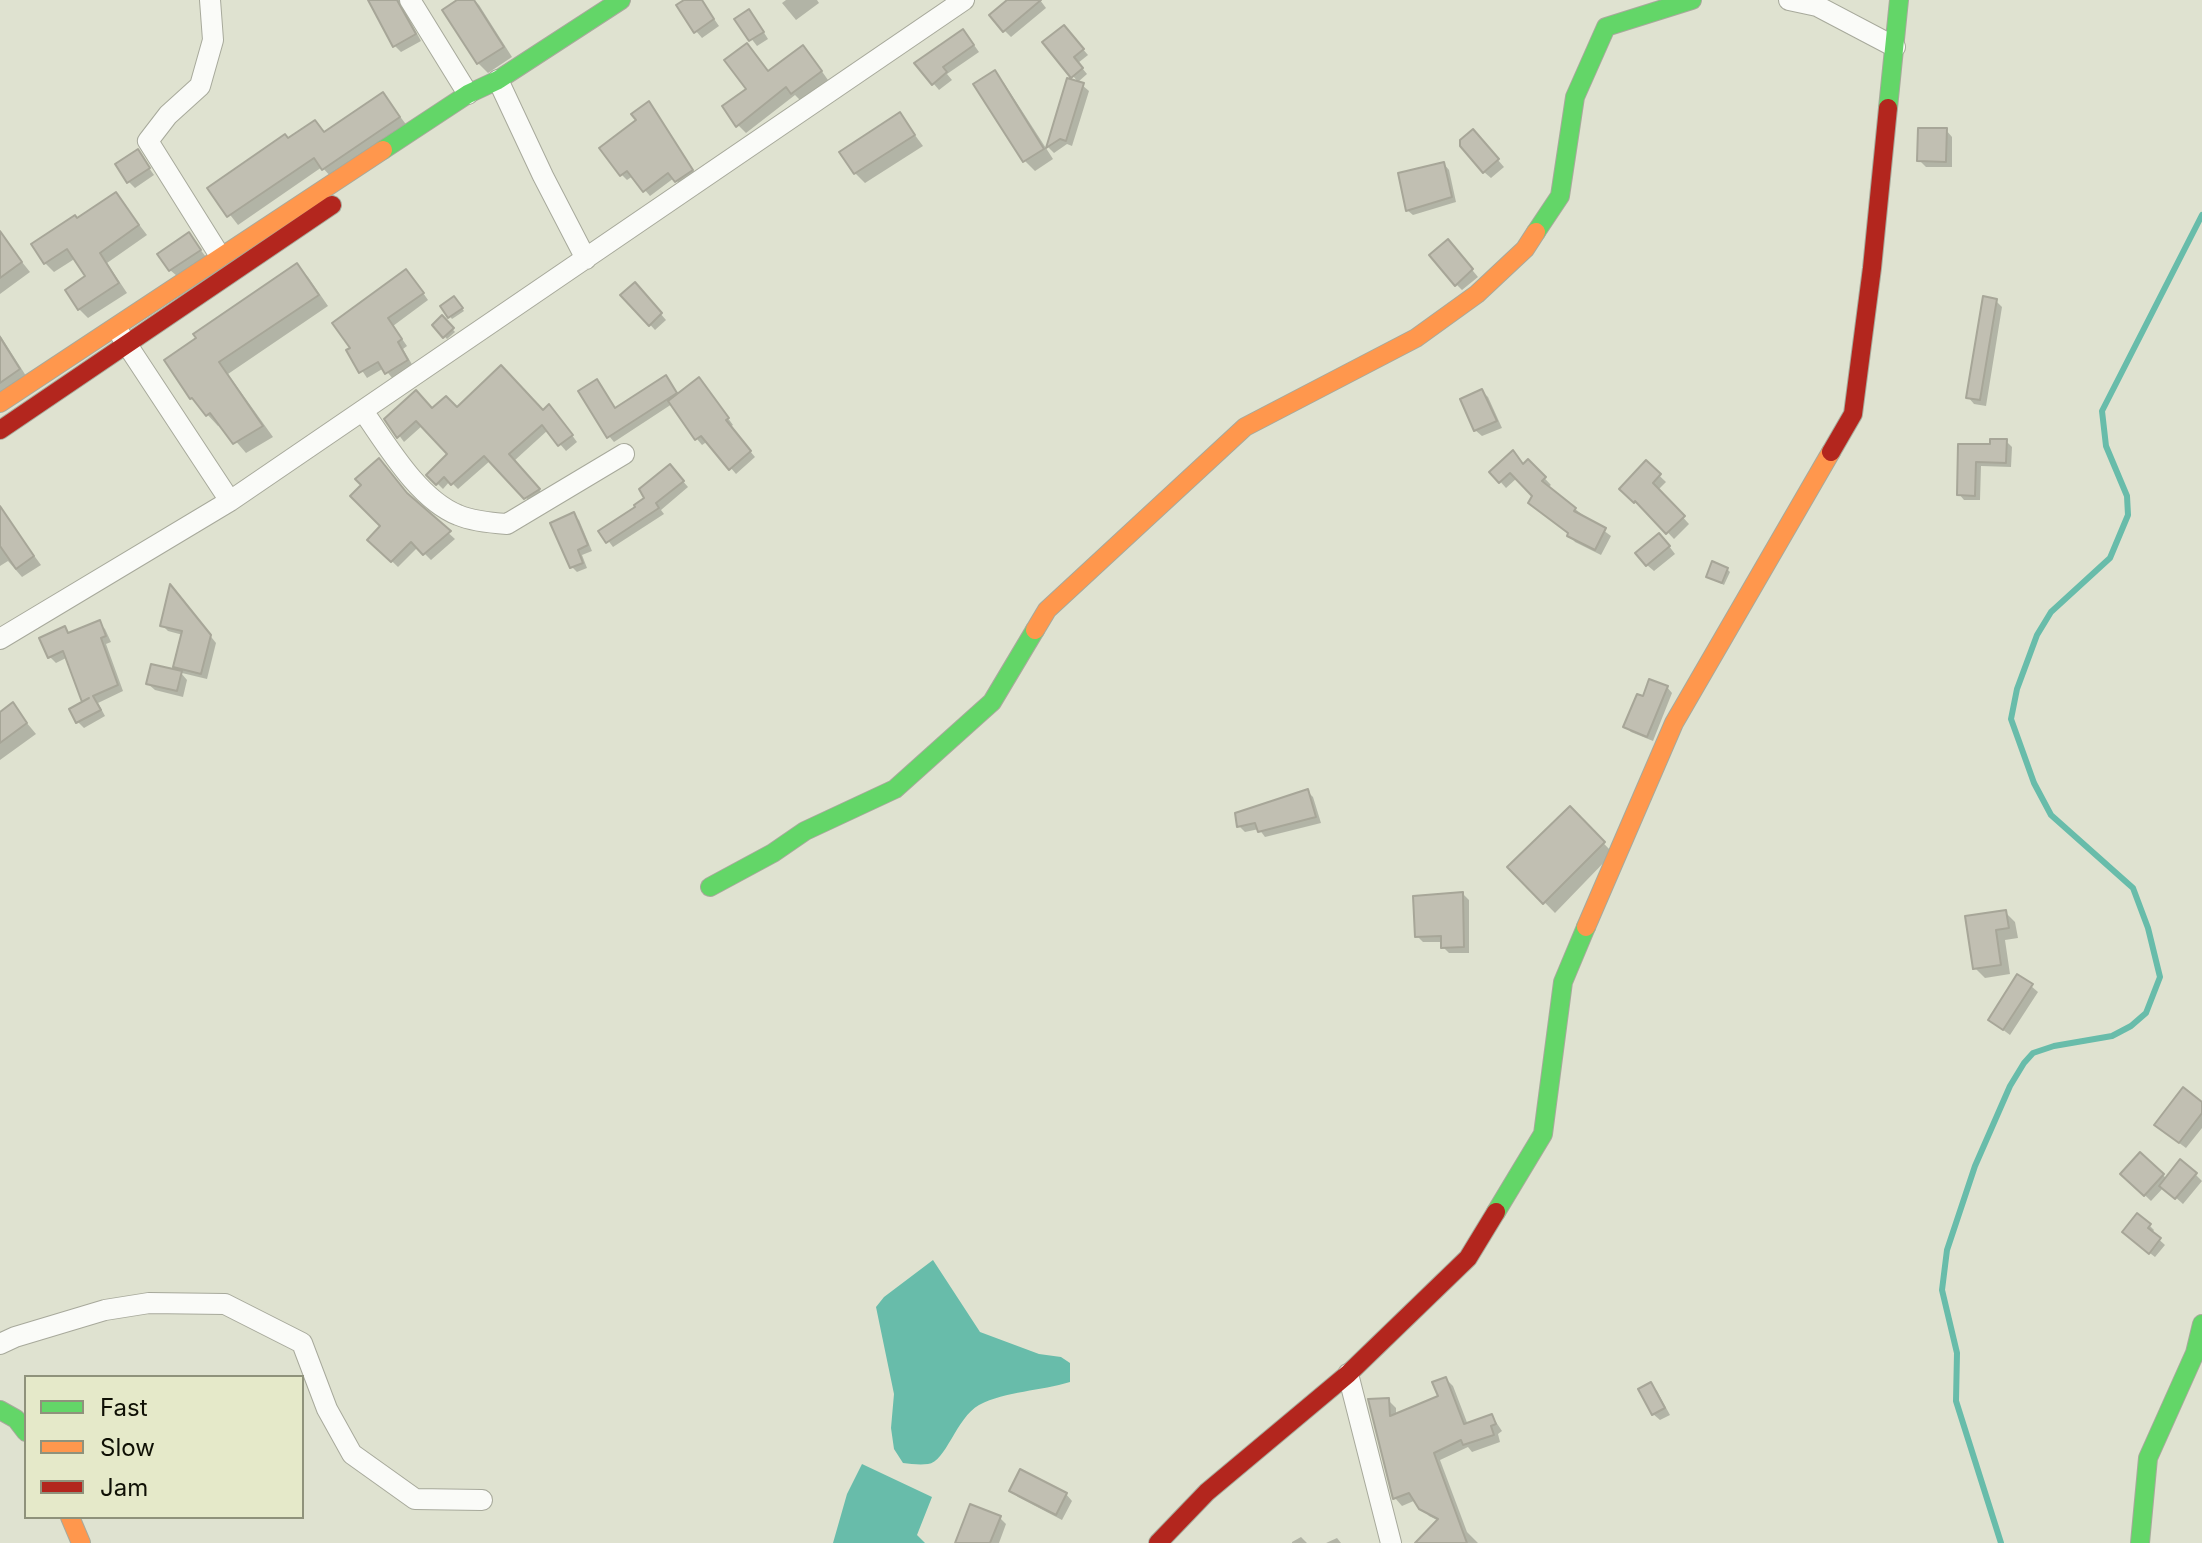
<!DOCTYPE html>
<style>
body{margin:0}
#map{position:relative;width:2202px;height:1543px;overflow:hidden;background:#dfe2d0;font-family:Inter,sans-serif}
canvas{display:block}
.legend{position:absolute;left:24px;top:1375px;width:280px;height:144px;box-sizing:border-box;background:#e5e9c9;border:2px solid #8f927b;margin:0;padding:10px 14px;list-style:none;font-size:24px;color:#0f1005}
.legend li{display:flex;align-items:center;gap:16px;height:40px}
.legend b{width:40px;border:2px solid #8f927b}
</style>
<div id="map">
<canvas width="2202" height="1543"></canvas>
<ul class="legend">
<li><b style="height:10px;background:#63d668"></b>Fast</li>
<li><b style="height:10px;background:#ff974d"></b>Slow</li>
<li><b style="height:10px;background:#b3261e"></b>Jam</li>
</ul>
</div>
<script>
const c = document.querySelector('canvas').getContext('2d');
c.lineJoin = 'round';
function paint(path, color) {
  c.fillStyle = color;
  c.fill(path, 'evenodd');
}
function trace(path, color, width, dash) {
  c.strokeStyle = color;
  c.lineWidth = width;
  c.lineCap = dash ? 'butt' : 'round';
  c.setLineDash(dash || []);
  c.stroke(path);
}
paint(new Path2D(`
 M933,1260L980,1332L1039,1354L1061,1357L1070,1363V1382C1041,1391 1006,1391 979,1405C956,1418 946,1462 928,1464C920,1465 911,1464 903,1463L894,1449L891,1428L894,1394L876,1307L884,1297Z
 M862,1464L932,1497L917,1535L925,1543H833L847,1494Z`), '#68bcaa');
paint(new Path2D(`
 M370,0H399L421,41L401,52L395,46Z
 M460,0H474L479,5L512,57L488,73L478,63Z
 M688,0H701L719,26L702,38L696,31Z
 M786,0H817L819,3L796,20L782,3Z
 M1010,0H1040L1046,8L1011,37L1004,30Z
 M755,18L768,39L757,46L737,20Z
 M1069,33L1088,55L1078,63L1087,74L1078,82L1045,42Z
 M969,38L979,52L947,74L952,80L939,90L917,64Z
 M754,53L769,72L811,56L828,80L801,101L795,95L746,133L738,125L749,89Z
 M994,73L1004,83L1053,159L1035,171L1025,161L976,85Z
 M1068,80L1082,85L1089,91L1072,146L1067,144L1054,153L1048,147Z
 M383,94L408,127L332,178L322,167L238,225L210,189L315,122L326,133Z
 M649,103L697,176L682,186L674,178L650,196L633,176L627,180L622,175L638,121Z
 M900,115L923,146L865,183L855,173Z
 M1946,130L1952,137V167H1926L1919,160Z
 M1479,138L1504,167L1491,178L1484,172Z
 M137,151L154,175L135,188L129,182Z
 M1444,164L1449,170L1456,202L1413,215L1407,210Z
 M116,194L147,235L107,263L127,293L88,318L79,309L88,277L76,258L54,272L45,263L78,220Z
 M189,235L206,257L177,276L170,270Z
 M2,237L30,272L0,294V239Z
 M1454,248L1478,277L1462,290L1456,284Z
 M297,266L308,277L328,306L228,374L273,437L246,453L221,424L218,426L192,398L167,360Z
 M412,277L428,300L393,326L407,346L403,349L413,366L393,379L384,368L367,378L349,351Z
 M640,290L666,320L655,330L623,295Z
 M457,301L464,311L452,319L443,307Z
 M1996,301L2002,307L1986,406L1974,404L1968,397Z
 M442,318L455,332L447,339L434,325Z
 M0,335L28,379L0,398Z
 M665,377L679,395L704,385L733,425L730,427L755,457L736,474L708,441L702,445L697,439L672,404L614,442L609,436L616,409Z
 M1482,391L1488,397L1502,428L1482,436L1475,430Z
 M433,411L555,412L577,442L566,451L548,430L514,461L544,495L531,503L491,460L458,489L450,481L443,489L429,475L450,454L423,425L404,442L387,419Z
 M2006,441L2012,447L2011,467L1981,466L1980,500H1964L1959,494L1960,446H1992Z
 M1528,461L1551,485L1547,488L1611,536L1601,555L1575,542L1517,478L1506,488L1492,472L1524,466Z
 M1646,463L1666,482L1658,490L1689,524L1674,539L1643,506L1641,507L1622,489Z
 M675,472L688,487L661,510L664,514L613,547L601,531L647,498Z
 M411,499L455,539L431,560L418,547L398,567L370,540Z
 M574,515L579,520L592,551L582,555L587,568L577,572L572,567Z
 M6,517L41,565L22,577L8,561L0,566V521Z
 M1666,542L1675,554L1654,571L1647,565Z
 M1727,569L1730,572L1724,585L1708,577Z
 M176,593L216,643L207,679L182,673L175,666L183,635L168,631L162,625Z
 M99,623L105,629L111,642L106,644L123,691L98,703L105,716L84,728L78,722L85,703L68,657L56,663L50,657L64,628L70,634Z
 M181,673L187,680L183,697L155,690L148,684Z
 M1667,687L1672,693L1653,741L1631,732L1625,726L1644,699Z
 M12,705L36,734L0,760V714Z
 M1307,791L1313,797L1321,823L1265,837L1259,829L1245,832L1239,826Z
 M1570,809L1613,853L1555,913L1510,867Z
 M1463,894L1469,900V953H1449L1443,947V942H1423L1417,936Z
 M2005,912L2015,922L2018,938L2005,940L2010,974L1985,978L1975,968Z
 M2031,986L2038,992L2010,1035L1990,1020Z
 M2202,1104V1128L2186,1148L2163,1131Z
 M2141,1154L2167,1179L2195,1174L2202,1181L2183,1204L2164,1187L2151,1201L2123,1174Z
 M2149,1225L2154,1230L2152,1233L2165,1245L2155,1257L2129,1237Z
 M1446,1379L1453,1386L1468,1425L1492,1416L1502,1431L1498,1434L1500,1442L1472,1452L1468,1447L1440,1460L1467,1532L1478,1543H1436L1439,1521L1429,1516L1416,1500L1402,1506L1395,1498L1388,1400L1396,1408V1416L1441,1398Z
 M1651,1385L1657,1391L1670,1415L1660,1420L1653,1414Z
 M1011,1491L1066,1494L1072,1501L1062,1520L1018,1497Z
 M1000,1518L1006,1524L999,1543H957Z
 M1301,1537L1307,1543H1292V1542Z
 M1337,1538L1341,1543H1326Z`), '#0003');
trace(new Path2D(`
 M2001,1543L1956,1401L1957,1353L1942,1290L1947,1250L1975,1166L2010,1086L2024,1063L2033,1053L2054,1046L2112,1036L2131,1026L2146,1013L2160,977L2148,928L2133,888L2051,815L2034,783L2011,719L2017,689L2037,635L2051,612L2110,558L2128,515L2127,496L2106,446L2102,411L2202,215`), '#68bcaa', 6);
const building = new Path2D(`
 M368,0H397L416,34L393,47Z
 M457,0H474L504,47L477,64L442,10Z
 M684,0H702L714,19L694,33L676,5Z
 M1007,0H1041L1003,32L989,15Z
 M749,9L764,32L749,41L734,19Z
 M1064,25L1084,49L1074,57L1083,68L1071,78L1042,42Z
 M963,29L974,45L943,67L947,72L932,85L914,63Z
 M747,43L768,71L803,45L822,71L791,94L786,87L736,127L722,106L746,89L724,60Z
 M995,70L1044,149L1023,162L973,84Z
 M1067,78L1084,83L1066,141L1060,139L1046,148Z
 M383,92L400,117L322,170L314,158L227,217L207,188L285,134L288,138L315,120L324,132Z
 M649,101L693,170L675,182L668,173L643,192L627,171L620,176L599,148L636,120L631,114Z
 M900,112L915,135L854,174L839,152Z
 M1918,128H1947L1946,162L1917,161Z
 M1473,129L1499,159L1483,173L1460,146V140Z
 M138,149L150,168L127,183L115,164Z
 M1444,162L1452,197L1406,211L1398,173Z
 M116,192L139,225L100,253L119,283L78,310L65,290L85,276L67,249L44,264L31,244L75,215L77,218Z
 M0,231L22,262L0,278Z
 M189,232L201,250L169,271L157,254Z
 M1448,239L1473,269L1455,286L1429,255Z
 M297,263L319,295L219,362L263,426L233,444L210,413L206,416L192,398L190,399L164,360L196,338L193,334Z
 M406,269L424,293L388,318L402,339L398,342L408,360L385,374L378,362L359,373L346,350L350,348L332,323Z
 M635,282L662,313L649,326L620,295Z
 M454,296L463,308L448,318L440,306Z
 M1983,296L1997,299L1980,400L1966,398Z
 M442,315L454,328L443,338L432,325Z
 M0,337L20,369L0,383Z
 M501,365L543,410L549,404L573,435L558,446L542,425L509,454L540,489L524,499L484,456L451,485L444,477L436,485L426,475L447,454L416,421L397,438L384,419L416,390L432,408L446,396L457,407Z
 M666,375L677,393L607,438L578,391L597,379L615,408Z
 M699,377L729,418L726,420L751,451L729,470L701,436L695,440L668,401Z
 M1482,389L1497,421L1474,431L1460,399Z
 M1990,439H2007L2006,463L1976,462L1975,496L1957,495L1958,444H1990Z
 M1513,450L1523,464L1528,459L1546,477L1542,481L1576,508L1574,511L1606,528L1595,550L1567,536L1568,533L1528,503L1532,496L1510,473L1499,483L1489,472Z
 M379,458L407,493L451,531L423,555L411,542L391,562L367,540L380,526L350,496L361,485L355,479Z
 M1646,460L1661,474L1653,483L1685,516L1666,534L1635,501L1634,503L1619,489Z
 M670,464L684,481L656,503L659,508L606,543L598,531L635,507L634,505L644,498L639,489Z
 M0,506L34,556L16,569L0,546Z
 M574,512L588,545L578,550L583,563L570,568L550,523Z
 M1659,533L1670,546L1646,566L1635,553Z
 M1712,561L1728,568L1722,583L1706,577Z
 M170,584L211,635L201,674L173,667L182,631L160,626Z
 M100,620L106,636L101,638L118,685L93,696L101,710L76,723L69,709L89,698L82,702L63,651L48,658L39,638L65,626L68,633Z
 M151,664L182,671L177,691L146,684Z
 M1649,679L1668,686L1647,737L1623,727L1637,694L1643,696Z
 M13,702L27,723L0,743V712Z
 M1308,789L1316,817L1258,832L1255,823L1237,827L1235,813Z
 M1570,806L1605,842L1543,904L1507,867Z
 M1463,892L1464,947L1441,948V936L1415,937L1413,896Z
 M2006,910L2009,928L1996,930L2001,965L1973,969L1965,916Z
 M2017,974L2033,984L2003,1030L1988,1020Z
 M2183,1087L2202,1102V1113L2179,1143L2154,1125Z
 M2140,1152L2164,1174L2144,1196L2120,1174Z
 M2180,1159L2197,1173L2175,1199L2159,1186Z
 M2137,1213L2151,1224L2148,1228L2161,1238L2149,1254L2122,1232Z
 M1446,1377L1464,1424L1492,1414L1496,1424L1491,1426L1494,1435L1463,1445L1461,1440L1434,1453L1467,1543H1415L1438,1519L1419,1509L1409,1493L1393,1499L1368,1399L1389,1398L1390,1416L1438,1396L1432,1382Z
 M1651,1382L1665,1408L1652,1415L1638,1389Z
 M1020,1469L1067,1493L1056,1515L1009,1491Z
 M970,1504L1001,1516L990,1543H955Z`);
paint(building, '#c1bfb2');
trace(building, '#a7a698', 2);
const street = new Path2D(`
 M210,0L213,40L200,86L168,115L148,141L220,256
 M410,0L468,94
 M1789,0L1817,6L1895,47
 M498,80L543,176L586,259
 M120,334L230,501
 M363,411C387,445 418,499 458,515C472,521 492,523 507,524L624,454
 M0,639L230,501L964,0
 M0,1344L15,1337L105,1310L149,1303L225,1304L302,1343L327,1409L352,1454L415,1499L482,1500
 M1348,1374L1391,1543`);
const fast = new Path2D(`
 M1888,108L1899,0
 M383,150L468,94L498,80L621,0
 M1536,232L1560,196L1575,97L1606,27L1692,0
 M710,887L773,853L805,831L895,789L992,702L1035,630
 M1496,1212L1543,1134L1563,982L1586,927
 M0,1410L16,1419L26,1432
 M2140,1543L2148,1458L2195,1353L2202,1324`);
const slow = new Path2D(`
 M0,403L383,150
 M1035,630L1047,610L1245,427L1416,338L1477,294L1525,249L1536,232
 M1586,927L1674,723L1831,452
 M70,1517L81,1543`);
const jam = new Path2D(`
 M0,430L332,205
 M1831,452L1853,414L1872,268L1888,108
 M1158,1543L1207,1492L1348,1374L1468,1258L1496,1212`);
trace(street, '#a7a99b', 22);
trace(fast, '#a7a99b', 20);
trace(slow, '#a7a99b', 20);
trace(jam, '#a7a99b', 20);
trace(street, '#fafbf8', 20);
trace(fast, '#63d668', 18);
trace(slow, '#ff974d', 18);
trace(jam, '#b3261e', 18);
</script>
